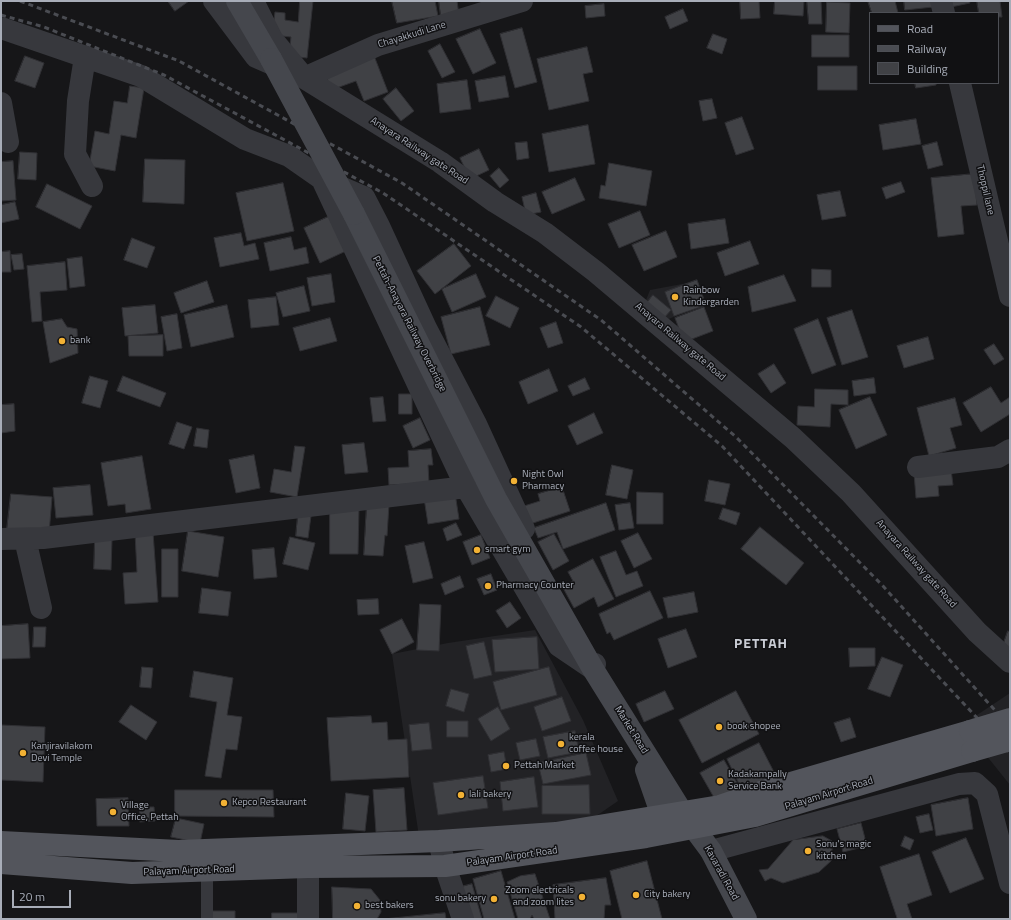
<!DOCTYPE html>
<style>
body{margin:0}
#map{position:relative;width:1011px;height:920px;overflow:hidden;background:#161618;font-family:"Titillium Web",sans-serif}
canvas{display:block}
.frame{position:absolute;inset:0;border:2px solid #a8adb8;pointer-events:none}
.legend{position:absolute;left:869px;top:12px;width:130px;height:72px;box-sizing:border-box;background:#111113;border:1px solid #4d4f55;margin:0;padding:5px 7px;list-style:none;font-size:12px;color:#a8adb8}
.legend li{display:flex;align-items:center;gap:8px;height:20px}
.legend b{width:20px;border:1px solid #4d4f55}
.scale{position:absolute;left:12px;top:890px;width:59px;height:18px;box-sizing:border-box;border:2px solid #a8adb8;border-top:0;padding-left:5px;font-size:12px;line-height:14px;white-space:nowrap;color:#a8adb8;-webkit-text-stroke:3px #111113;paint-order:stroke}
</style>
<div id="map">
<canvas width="1011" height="920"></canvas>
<div class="frame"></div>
<ul class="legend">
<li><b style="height:5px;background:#53555c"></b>Road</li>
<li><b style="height:5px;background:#4a4c52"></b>Railway</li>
<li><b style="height:11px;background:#404145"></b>Building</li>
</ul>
<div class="scale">20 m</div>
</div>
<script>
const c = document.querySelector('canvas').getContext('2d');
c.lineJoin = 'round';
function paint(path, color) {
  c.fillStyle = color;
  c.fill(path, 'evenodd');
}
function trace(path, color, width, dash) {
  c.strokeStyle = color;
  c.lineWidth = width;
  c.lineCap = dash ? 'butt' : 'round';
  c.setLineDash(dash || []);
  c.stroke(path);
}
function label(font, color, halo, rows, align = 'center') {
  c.font = font + ' "Titillium Web",sans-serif';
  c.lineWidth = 3;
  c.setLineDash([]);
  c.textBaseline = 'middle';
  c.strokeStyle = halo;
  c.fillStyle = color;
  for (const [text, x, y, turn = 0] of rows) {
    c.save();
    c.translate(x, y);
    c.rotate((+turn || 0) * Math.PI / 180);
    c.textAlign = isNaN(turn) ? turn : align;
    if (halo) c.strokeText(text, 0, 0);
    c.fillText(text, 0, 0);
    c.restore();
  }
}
paint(new Path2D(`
 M698,281L704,304L664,321L644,305L650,290Z
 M535,630L583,720L618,801L589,821L419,837L392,654L448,643Z
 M1010,693V785L962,725Z`), '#222225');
const building = new Path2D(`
 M168,1H189L175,11Z
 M300,1H313L307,58L289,56L291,37L272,35L275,12L285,13V20L298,22Z
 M392,1H435L438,16L397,23Z
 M439,1H457L459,15L441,17Z
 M740,1H759L760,18L741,19Z
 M775,1H804L803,16L774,14Z
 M807,1H821L822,24H809Z
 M868,1H895L898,13H872Z
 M904,1H932L933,7L905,10Z
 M949,1H969L970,3L951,7Z
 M977,1H1000L1002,17H998V13H979Z
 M827,2L850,3L849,33L826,32Z
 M604,4L605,16L586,18L585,6Z
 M683,9L688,21L670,29L665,17Z
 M522,28L537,82L515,88L500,34Z
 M480,29L496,63L473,74L456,39Z
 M713,34L727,39L722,54L707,48Z
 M812,35H849V57H812Z
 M440,44L455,72L442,78L428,51Z
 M587,47L593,72L583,74L589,101L549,110L537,59Z
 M373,53L388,92L364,101L356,81L331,90L324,70Z
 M25,56L44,63L35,88L15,81Z
 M818,66H857V90H818Z
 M505,76L509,97L479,102L475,81Z
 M467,80L471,109L440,113L437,84Z
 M915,83H936V85L916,88Z
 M130,86L144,88L136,138L121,135L115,171L89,166L95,131L109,134L114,101L127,103Z
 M396,88L414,111L401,121L383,99Z
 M712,99L717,118L703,121L699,101Z
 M742,117L754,149L736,155L725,123Z
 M916,119L921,144L883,150L879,125Z
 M588,125L595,164L549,172L542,134Z
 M527,142L529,158L517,160L515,143Z
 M937,142L943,165L928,169L922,146Z
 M479,149L489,170L470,179L460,158Z
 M20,152L37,153L36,180L18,179Z
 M145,159L185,160L184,204L143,202Z
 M13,161L16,200L1,201V162Z
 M609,163L652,171L646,206L599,198L601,185L605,186Z
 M499,168L509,180L500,188L490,176Z
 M974,174L977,205L961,206L964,234L938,237L931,178Z
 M575,178L585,200L552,214L542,192Z
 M901,182L905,192L886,199L882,188Z
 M283,183L294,231L247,241L236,193Z
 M47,184L92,206L80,229L36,207Z
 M840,191L846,216L822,220L817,195Z
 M536,193L541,212L526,215L522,197Z
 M15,202L19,219L1,223V205Z
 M640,211L650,235L619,248L608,224Z
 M330,216L346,251L320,263L304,228Z
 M725,219L729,243L691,249L688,224Z
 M666,231L677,257L644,271L632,245Z
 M241,233L244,246L255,243L259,259L220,267L214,238Z
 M291,237L294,250L306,247L309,263L270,271L264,243Z
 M132,238L155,247L147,268L124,260Z
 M750,241L759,264L725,276L717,253Z
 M454,244L471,266L435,294L417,271Z
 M10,251L11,272H1V252Z
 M22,254L24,269L14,270L11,255Z
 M82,257L85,286L70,288L67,259Z
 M65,262L67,290L40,292L42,321L32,322L27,266Z
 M812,269L831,270V287H812Z
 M331,274L335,302L312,306L307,278Z
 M476,274L486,297L452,312L442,289Z
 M784,275L796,301L752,312L748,287Z
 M697,280L706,305L674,316L665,292Z
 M207,281L214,302L181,313L174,293Z
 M304,286L310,311L283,317L276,293Z
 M653,295L671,310L664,318L646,304Z
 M496,296L519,308L510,328L486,316Z
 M276,297L279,325L251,328L248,300Z
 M155,305L158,333L125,336L122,308Z
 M227,305L234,337L191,347L184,315Z
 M480,307L490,345L451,354L441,317Z
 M704,307L713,331L684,342L675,318Z
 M852,310L868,357L842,365L827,318Z
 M177,314L182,348L167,351L161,317Z
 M330,318L337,341L300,351L293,328Z
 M62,319L67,327L77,329L78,353L50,363L43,322Z
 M818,319L836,365L812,374L794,329Z
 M556,322L563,343L548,348L540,328Z
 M163,335V356H129L128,336Z
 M928,337L934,359L904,368L897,346Z
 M994,344L1004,359L994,365L984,350Z
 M774,364L786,383L771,393L758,374Z
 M549,369L558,391L528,404L519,382Z
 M90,376L108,381L100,408L82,403Z
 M123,376L166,393L160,407L117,391Z
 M585,378L590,389L573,396L568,386Z
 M874,378L876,393L854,396L852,381Z
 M991,387L1001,403L1010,397V414L981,432L963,403Z
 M815,389L848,390V405L831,404L830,427L797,425L798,406L814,407Z
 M399,394H412V414H399Z
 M383,397L386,421L373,422L370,398Z
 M870,397L887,435L856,449L839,410Z
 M955,398L962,425L950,428L956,448L929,456L917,408Z
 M14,404L15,431L1,433V405Z
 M594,413L603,433L577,445L568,426Z
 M420,418L430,440L413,448L403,426Z
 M177,422L192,427L184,449L169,444Z
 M197,428L209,430L207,448L194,446Z
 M364,443L368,472L345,474L342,445Z
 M295,446L305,447L297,497L270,492L274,469L291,472Z
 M431,449L433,465H428L429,483L389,485L388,468L409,467L408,451Z
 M254,455L260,488L236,493L229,460Z
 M142,456L151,509L126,513L125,504L108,506L101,463Z
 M612,465L633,470L627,499L606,495Z
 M951,469L953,485L938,486L939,496L916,498L914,473Z
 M709,480L730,484L725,505L705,501Z
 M90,485L93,515L56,518L53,488Z
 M562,487L570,511L530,524L524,506L540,501L538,494Z
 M637,492L663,493V524H637Z
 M455,493L459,519L428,524L424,498Z
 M11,494L52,497L49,534L7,529Z
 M367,503L389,504L387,536L385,535L383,556L364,555Z
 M606,503L615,530L563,549L557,532L538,538L534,528Z
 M630,503L634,528L619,530L615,505Z
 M330,507H359L358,554H330Z
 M723,508L740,513L736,525L719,519Z
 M298,515L311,516L308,538L296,536Z
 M456,523L462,535L447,541L443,529Z
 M760,527L804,563L786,585L741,549Z
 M188,531L224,537L218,577L182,571Z
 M153,532L158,602L125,604L123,573L137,572L135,533Z
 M638,533L652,559L634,568L621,541Z
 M554,534L569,561L553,570L538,542Z
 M481,535L490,558L472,565L463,542Z
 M290,537L315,543L308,570L283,564Z
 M95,539L112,540L111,570L94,569Z
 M424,542L433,578L413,583L405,546Z
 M274,548L277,577L254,579L252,550Z
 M162,549H178V597H162Z
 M616,551L626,575L637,571L643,586L616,597L600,557Z
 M593,559L614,599L598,607L594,597L574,608L562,586L573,581L568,572Z
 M491,574L497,590L484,595L477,579Z
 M460,576L464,587L445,595L441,584Z
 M202,588L231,592L228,616L199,613Z
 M650,591L663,618L614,640L610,632L607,634L599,614Z
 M694,592L698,612L668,618L663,598Z
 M378,599L379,614L358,615L357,600Z
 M510,602L521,618L507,628L496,611Z
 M420,604L441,605L439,651L417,650Z
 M402,619L414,642L392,654L380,630Z
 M28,624L30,658L1,659V626Z
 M34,627H46L45,647H33Z
 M686,629L697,657L668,668L658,639Z
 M1008,631L1010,632V654L1001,651Z
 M537,637L539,669L495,672L492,640Z
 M484,642L492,675L474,679L466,646Z
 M849,648H875V666L850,667Z
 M882,657L903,665L890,697L868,689Z
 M142,667L153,668L151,688L140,687Z
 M549,667L557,695L501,710L493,682Z
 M194,671L233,678L227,715L242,717L237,750L226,749L221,778L205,776L217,702L190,697Z
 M451,689L469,694L464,712L446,706Z
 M665,691L674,709L644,722L636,704Z
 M736,691L759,734L702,763L679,720Z
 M562,697L571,721L542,731L534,707Z
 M131,705L157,722L146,740L119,722Z
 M498,707L510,729L491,741L478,719Z
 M371,716L372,723L387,722L388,740L407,739L409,777L331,781L327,718Z
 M850,718L856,737L841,742L834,723Z
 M447,721H468V737H447Z
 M429,723L432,749L412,751L409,725Z
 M1,725L45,727L43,782L1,780Z
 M575,731L579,752L548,758L543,737Z
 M536,739L540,756L520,760L516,743Z
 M759,743L775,774L742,790L727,759Z
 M504,752L507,769L491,772L488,755Z
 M586,753L591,775L543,784L538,763Z
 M724,760L740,788L716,801L700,773Z
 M483,776L488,808L438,815L433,783Z
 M534,777L538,807L503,811L500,782Z
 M589,785L590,814H542V786Z
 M404,788L407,830L376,832L373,790Z
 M175,790H273L274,817L175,816Z
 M346,793L369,796L365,831L343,829Z
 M128,798L129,826H97L96,799Z
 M968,798L973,829L936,836L931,805Z
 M140,807H154L155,821L140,822Z
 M929,814L933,830L920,833L916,817Z
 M176,818L204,824L200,843L171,837Z
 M861,823L867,846L843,852L837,829Z
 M823,836L832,841V860L819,872L783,883L771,878L765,881L759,870L768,869L793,840Z
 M905,836L914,840L910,850L901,846Z
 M966,838L984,879L950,893L932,852Z
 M919,854L932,895L907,904L912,919H896L897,918L880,867Z
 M647,861L662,919H622L610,871Z
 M501,871L515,919H484L473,879Z
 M535,874L550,919H534L532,915L530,919H518L507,882L520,876Z
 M606,878L611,905H605L604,919H555L553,885Z
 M472,884L482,919H467L457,888Z
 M332,887L371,889L380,900L381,912L377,919H333Z
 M212,911H235V919H212Z
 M272,913H298V919H272Z
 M445,913L446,919H384Z`);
paint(building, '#404145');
trace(building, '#303034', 1);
trace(new Path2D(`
 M207,919V870`), '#37383d', 12);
trace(new Path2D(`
 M214,1L256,57L304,78L440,162L495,202L545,233L596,272L793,438L851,493L977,632L1010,662
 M253,1L272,39L302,75
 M941,1L944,13
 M1,28L141,76L245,139L289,156L322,179L364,197L379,226L426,328L476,424L524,529
 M85,57L78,101L75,154L92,186
 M304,78L378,45L522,1
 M960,83L1010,296
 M1,103L8,142
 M322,179L466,487L559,646L593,669L595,664
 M918,467L998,457L1010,450
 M1,539L43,538L466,487
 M25,539L41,608
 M439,841L445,866L463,919
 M711,851L959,784L975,783L987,794L1010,883
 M308,867V919`), '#37383d', 22);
trace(new Path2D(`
 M237,1L271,59
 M354,214L496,499L593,669L682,812L711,851L746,919
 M646,770L662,816`), '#45474d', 22);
trace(new Path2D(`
 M1,842L179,851L439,841L556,833L720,806L770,789L970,731
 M1,863L132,873L308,867L445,866L646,837L755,816L972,751`), '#53555c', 22);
trace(new Path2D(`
 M20,1L179,61L402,183L601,320L736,437L883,586L1010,727
 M1,15L44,27L164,75L383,193L581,327L722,446L1010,753`), '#4a4c52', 3, [5, 4]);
trace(new Path2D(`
 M271,59L354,214`), '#45474d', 22);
trace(new Path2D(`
 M970,731L1010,719
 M972,751L1010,740`), '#53555c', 22);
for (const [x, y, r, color] of [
 [675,297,4,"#f2b134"],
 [62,341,4,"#f2b134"],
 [514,481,4,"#f2b134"],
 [477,550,4,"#f2b134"],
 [488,586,4,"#f2b134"],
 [719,727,4,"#f2b134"],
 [561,744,4,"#f2b134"],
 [23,753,4,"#f2b134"],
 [506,766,4,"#f2b134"],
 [720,781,4,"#f2b134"],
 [461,795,4,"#f2b134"],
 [224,803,4,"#f2b134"],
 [113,812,4,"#f2b134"],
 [808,851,4,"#f2b134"],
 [636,895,4,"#f2b134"],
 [582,897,4,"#f2b134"],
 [494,899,4,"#f2b134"],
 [357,906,4,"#f2b134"]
]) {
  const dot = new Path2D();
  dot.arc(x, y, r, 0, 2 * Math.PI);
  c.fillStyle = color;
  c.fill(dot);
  trace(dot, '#111113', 1.5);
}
label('10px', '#a8adb8', '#111113', [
 ["Chayakkudi Lane",412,35,-17],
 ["Anayara Railway gate Road",419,151,33],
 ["Thoppil lane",985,190,77],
 ["Pettah-Anayara Railway Overbridge",409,324,63],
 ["Anayara Railway gate Road",680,342,40],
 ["Anayara Railway gate Road",916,564,48],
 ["Market Road",631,730,58],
 ["Palayam Airport Road",829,794,-17],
 ["Palayam Airport Road",512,857,-8],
 ["Palayam Airport Road",189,871,-2],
 ["Kavaradi Road",721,873,61]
]);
label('10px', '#a8adb8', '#111113', [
 ["Rainbow",683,291],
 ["Kindergarden",683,303],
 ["bank",70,341],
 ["Night Owl",522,475],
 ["Pharmacy",522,487],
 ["smart gym",485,550],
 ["Pharmacy Counter",496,586],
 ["book shopee",727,727],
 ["kerala",569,738],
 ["coffee house",569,750],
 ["Kanjiravilakom",31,747],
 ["Devi Temple",31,759],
 ["Pettah Market",514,766],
 ["Kadakampally",728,775],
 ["Service Bank",728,787],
 ["lali bakery",469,795],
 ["Kepco Restaurant",232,803],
 ["Village",121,806],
 ["Office, Pettah",121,818],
 ["Sonu's magic",816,845],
 ["kitchen",816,857],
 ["Zoom electricals",574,891,"right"],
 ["and zoom lites",574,903,"right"],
 ["City bakery",644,895],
 ["sonu bakery",486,899,"right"],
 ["best bakers",365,906]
], 'left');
c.letterSpacing = '1px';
label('bold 14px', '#c9ccd4', '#111113', [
 ["PETTAH",761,645]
]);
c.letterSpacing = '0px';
</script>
